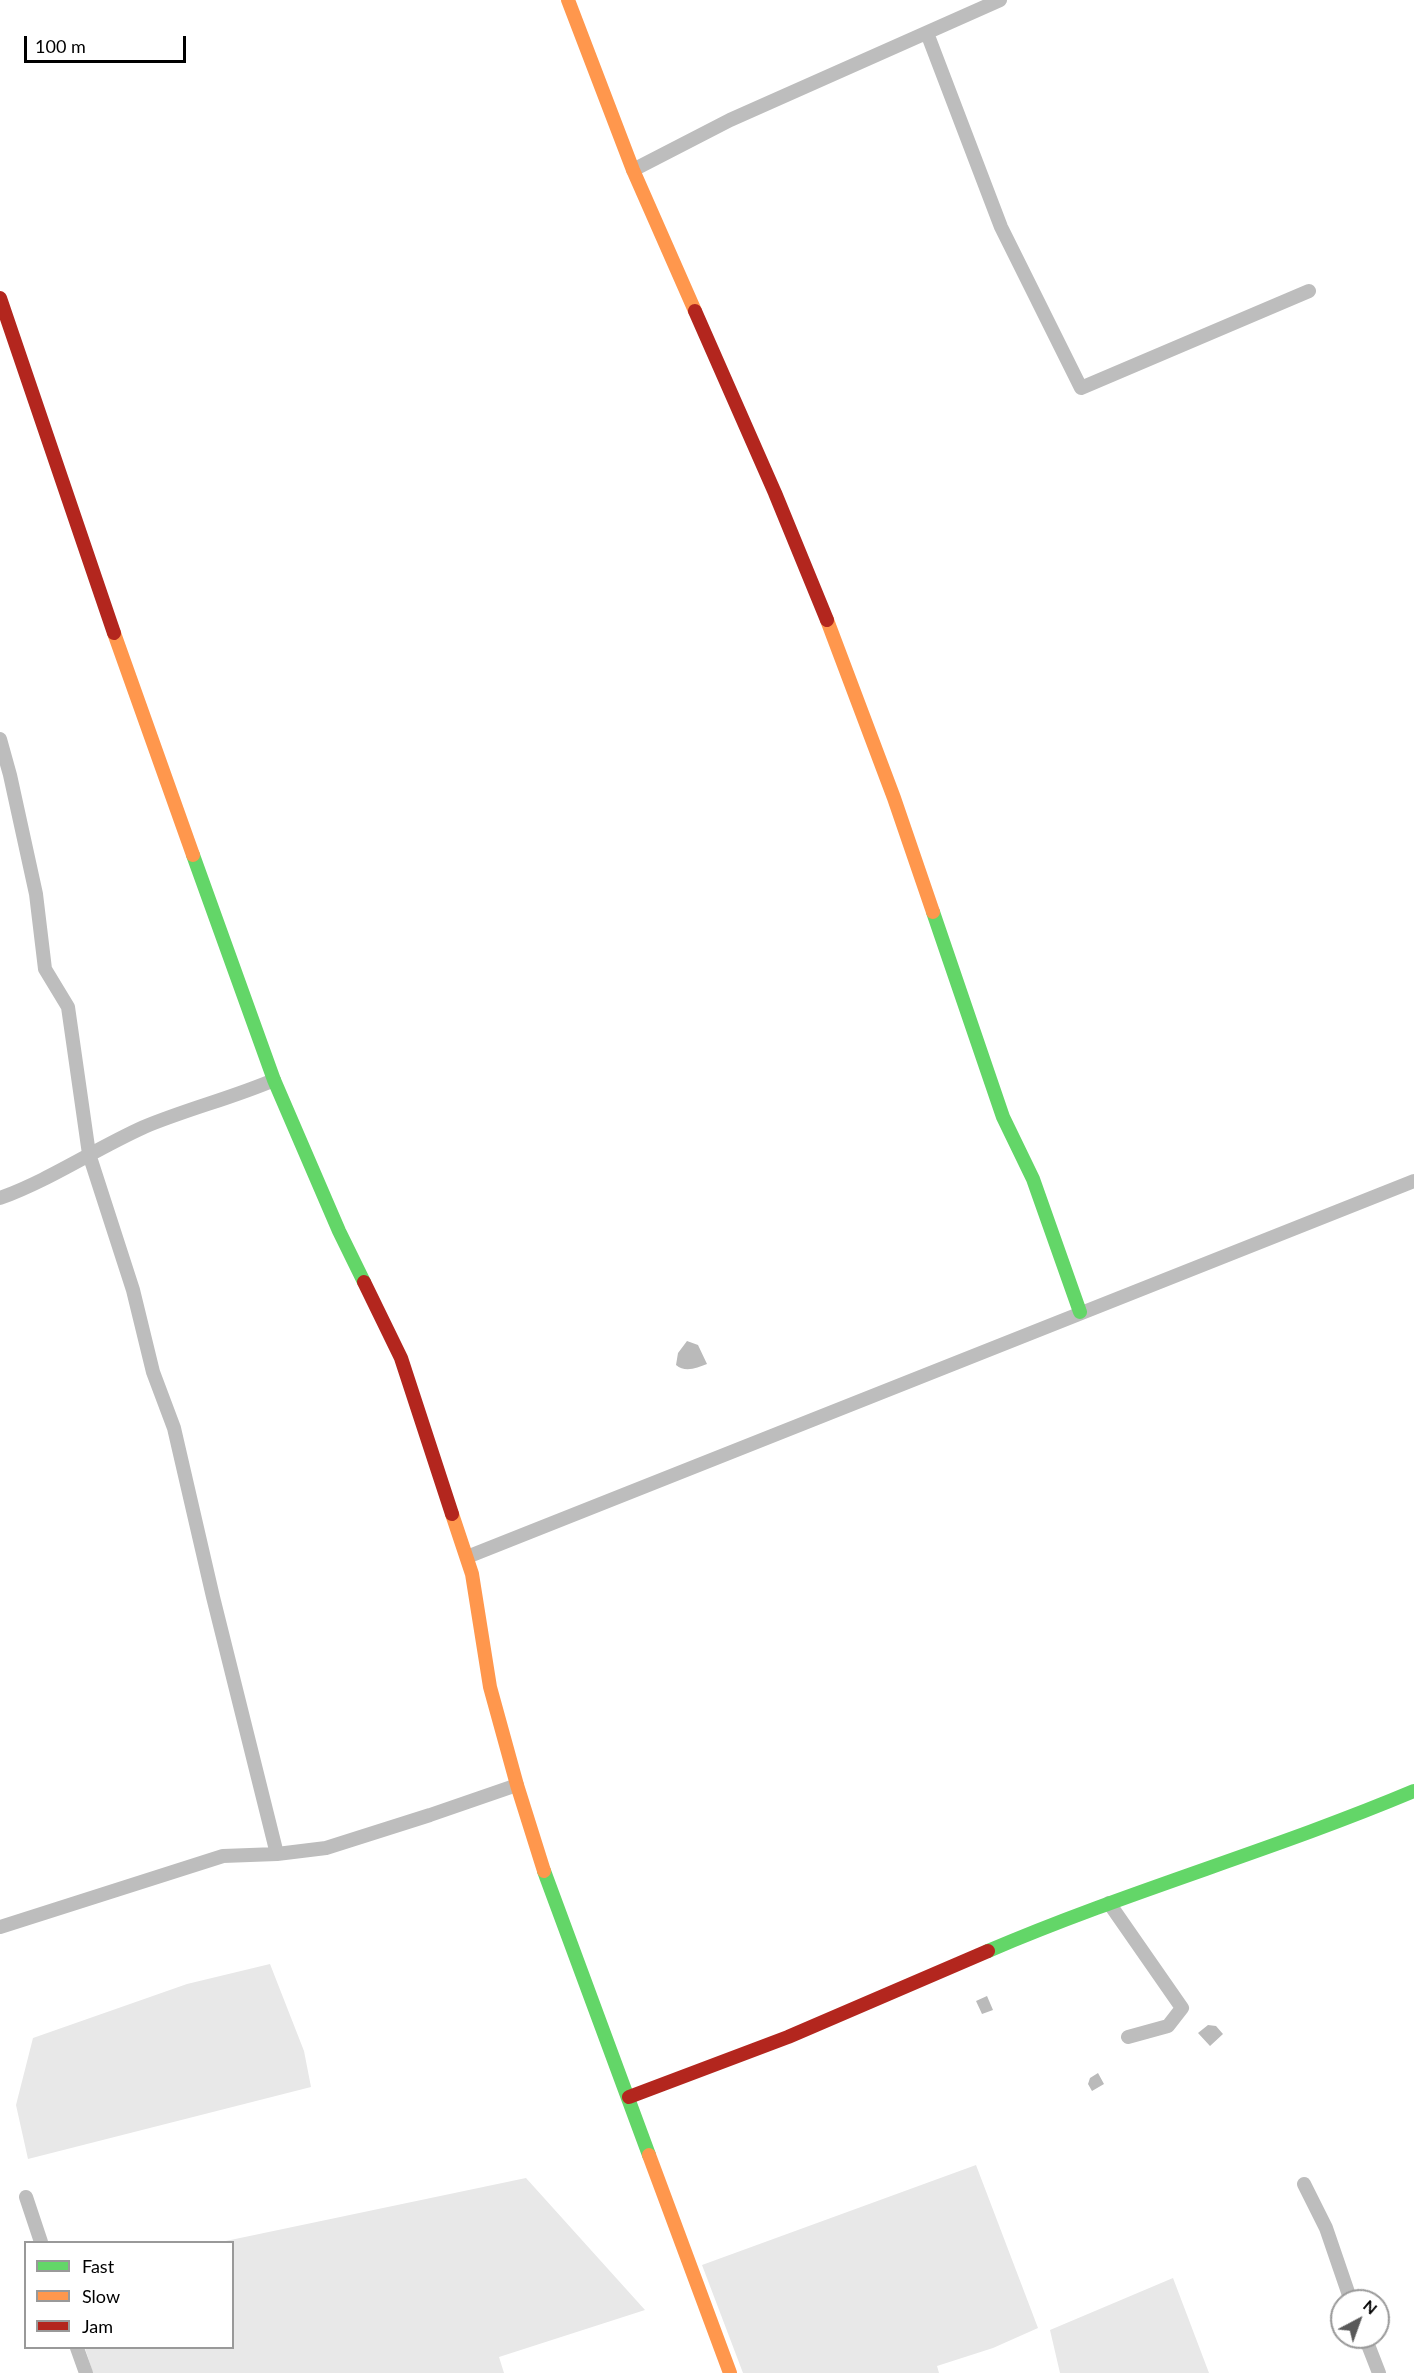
<!DOCTYPE html>
<style>
body{margin:0}
#map{position:relative;width:1414px;height:2373px;overflow:hidden;background:#fff;font-family:Lato,sans-serif}
canvas{display:block}
.legend{position:absolute;left:24px;top:2241px;width:210px;height:108px;box-sizing:border-box;background:#fff;border:2px solid #999;margin:0;padding:8px 10px;list-style:none;font-size:18px;color:#000}
.legend li{display:flex;align-items:center;gap:12px;height:30px}
.legend b{width:30px;border:2px solid #999}
.north{position:absolute;left:1330px;top:2289px;width:60px;height:60px;box-sizing:border-box;background:#fff;border:2px solid #999;border-radius:50%;rotate:41deg;font-size:16px;font-weight:700;line-height:24px;text-align:center;color:#000}
.north::after{content:'';display:block;margin:auto;width:21px;height:27px;background:#595959;clip-path:polygon(50% 0,100% 100%,50% 72%,0 100%)}
.scale{position:absolute;left:24px;top:36px;width:162px;height:27px;box-sizing:border-box;border:3px solid #000;border-top:0;padding-left:8px;font-size:18px;line-height:21px;white-space:nowrap;color:#000;-webkit-text-stroke:4px #fff;paint-order:stroke}
</style>
<div id="map">
<canvas width="1414" height="2373"></canvas>
<ul class="legend">
<li><b style="height:8px;background:#63d668"></b>Fast</li>
<li><b style="height:8px;background:#ff974d"></b>Slow</li>
<li><b style="height:8px;background:#b3261e"></b>Jam</li>
</ul>
<div class="north">N</div>
<div class="scale">100 m</div>
</div>
<script>
const c = document.querySelector('canvas').getContext('2d');
c.lineJoin = 'round';
function paint(path, color) {
  c.fillStyle = color;
  c.fill(path, 'evenodd');
}
function trace(path, color, width, dash) {
  c.strokeStyle = color;
  c.lineWidth = width;
  c.lineCap = dash ? 'butt' : 'round';
  c.setLineDash(dash || []);
  c.stroke(path);
}
paint(new Path2D(`
 M270,1964L304,2051L311,2087L28,2159L16,2105L33,2038L187,1984Z
 M976,2165L1038,2328L993,2348L937,2366L939,2373H743L702,2265Z
 M526,2178L645,2310L499,2357L504,2373H93L85,2348H232V2242H221Z
 M1173,2278L1209,2373H1060L1050,2330Z`), '#e8e8e8');
paint(new Path2D(`
 M687,1341L698,1345L707,1364C697,1368 685,1373 676,1365L678,1353Z
 M987,1996L993,2010L982,2014L976,2001Z
 M1208,2025L1216,2026L1223,2034L1210,2046L1198,2033Z
 M1098,2073L1104,2084L1092,2091L1088,2084L1090,2078Z`), '#bababa');
trace(new Path2D(`
 M927,33L1001,227L1081,388L1309,291
 M633,170L730,120L1000,0
 M0,739L10,775L36,894L45,969L68,1007L89,1154L133,1290L153,1372L174,1428L213,1597L277,1854
 M0,1198C50,1180 95,1149 144,1127C187,1109 232,1098 274,1080
 M467,1557L1414,1181
 M1109,1903L1182,2008L1168,2026L1128,2037
 M0,1927L223,1856L277,1854L326,1848L430,1815L517,1785
 M1304,2184L1326,2228L1351,2301
 M26,2197L41,2242
 M1365,2337L1379,2373
 M77,2348L86,2373`), '#bdbdbd', 14);
trace(new Path2D(`
 M193,855L274,1080L339,1231L364,1282
 M933,912L1003,1117L1033,1179L1080,1312
 M544,1871L649,2155
 M988,1951C1128,1891 1274,1850 1414,1791`), '#63d668', 14);
trace(new Path2D(`
 M568,0L633,170L695,311
 M827,620L894,798L933,912
 M114,633L193,855
 M452,1514L472,1574L490,1687L517,1785L544,1871
 M649,2155L730,2373`), '#ff974d', 14);
trace(new Path2D(`
 M0,298L114,633
 M695,311L775,493L827,620
 M364,1282L401,1358L452,1514
 M629,2097L788,2037L988,1951`), '#b3261e', 14);
</script>
